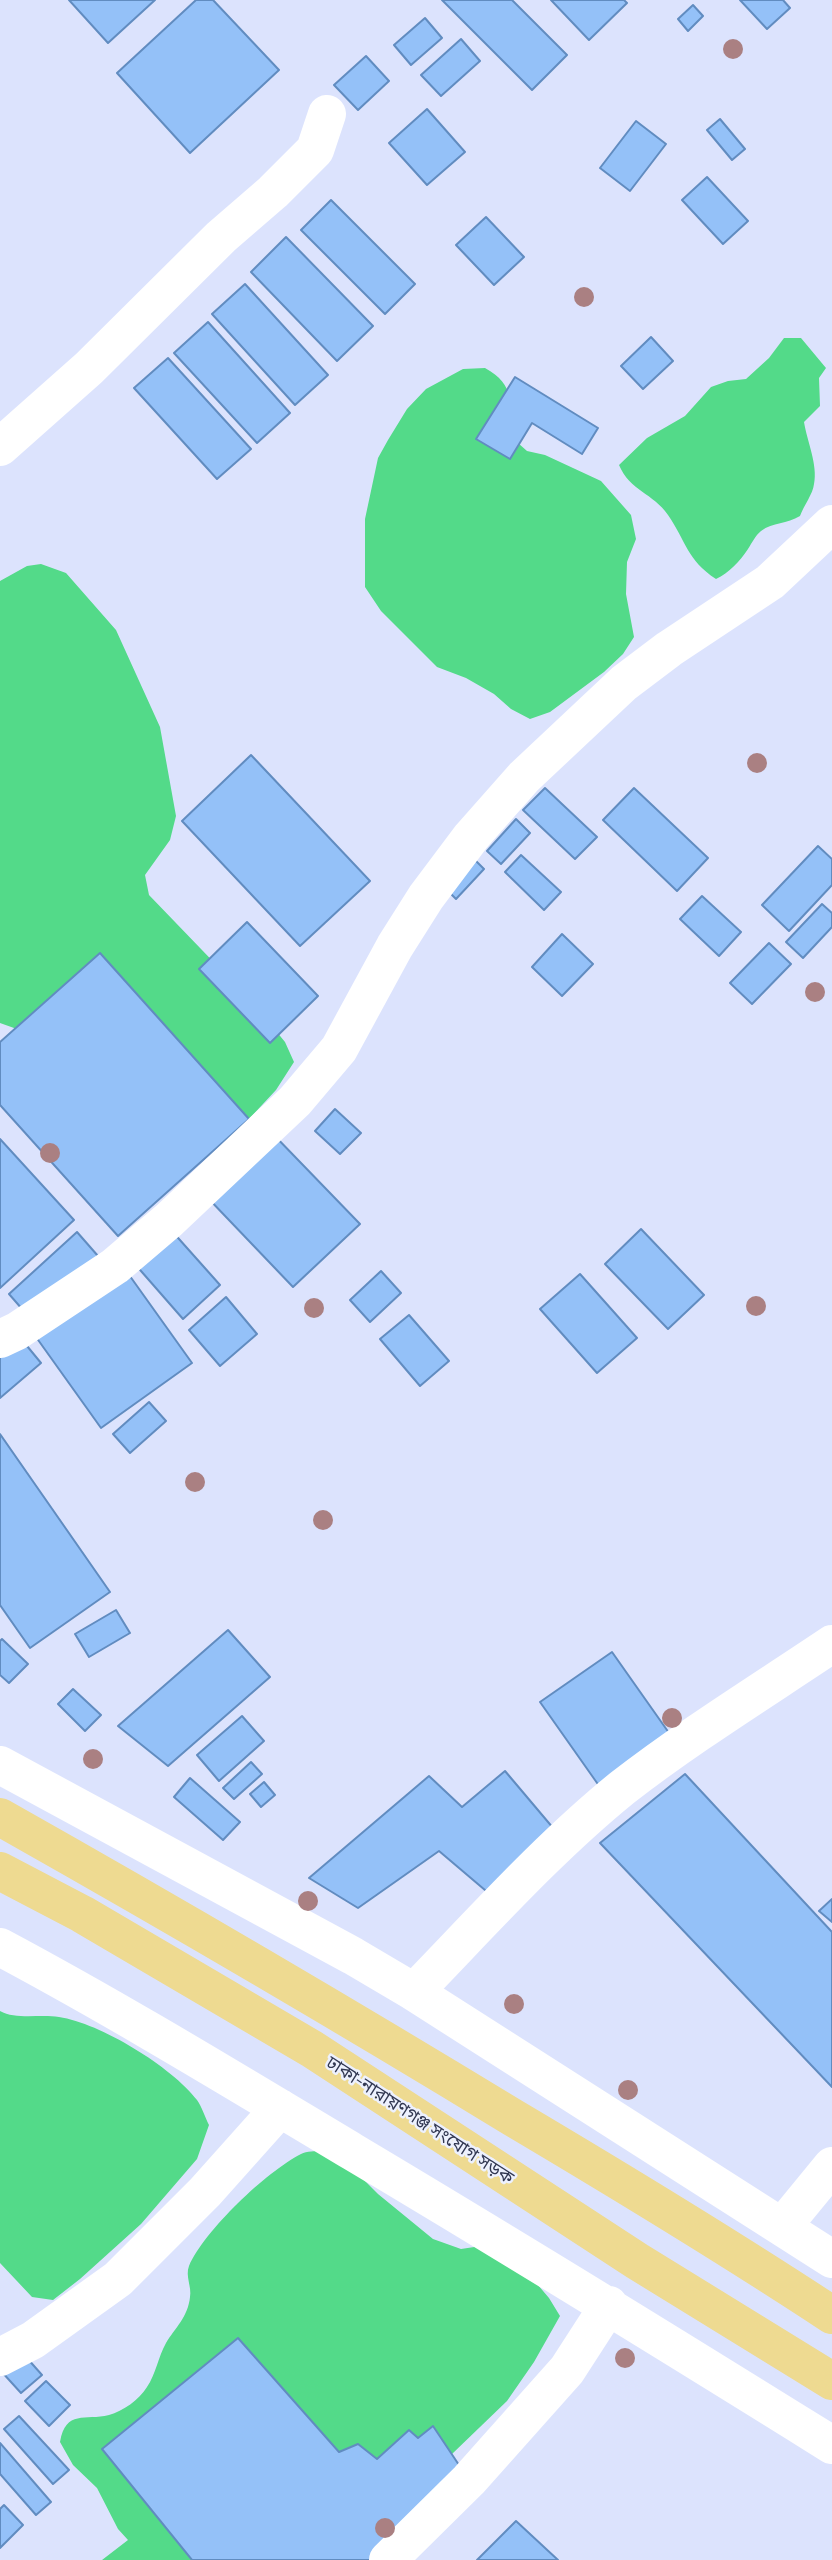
<!DOCTYPE html>
<meta charset="utf-8">
<style>
body{margin:0}
canvas{display:block;background:#dce3fd}
</style>
<canvas width="832" height="2560"></canvas>
<script>
const c = document.querySelector('canvas').getContext('2d');
c.lineJoin = 'round';
function paint(path, color) {
  c.fillStyle = color;
  c.fill(path, 'evenodd');
}
function trace(path, color, width, dash) {
  c.strokeStyle = color;
  c.lineWidth = width;
  c.lineCap = dash ? 'butt' : 'round';
  c.setLineDash(dash || []);
  c.stroke(path);
}
function label(font, color, halo, rows, align = 'center') {
  c.font = font + ' Barlow,"Noto Sans Bengali",sans-serif';
  c.lineWidth = 5;
  c.setLineDash([]);
  c.textBaseline = 'middle';
  c.strokeStyle = halo;
  c.fillStyle = color;
  for (const [text, x, y, turn = 0] of rows) {
    c.save();
    c.translate(x, y);
    c.rotate((+turn || 0) * Math.PI / 180);
    c.textAlign = isNaN(turn) ? turn : align;
    if (halo) c.strokeText(text, 0, 0);
    c.fillText(text, 0, 0);
    c.restore();
  }
}
paint(new Path2D(`
 M784,338H801L826,368L819,378L820,406L804,422C807,441 818,465 814,484C813,494 804,505 800,516C787,524 773,522 761,531C755,536 752,543 748,549C740,561 729,573 716,579C687,560 686,541 668,515C653,493 630,491 619,465L647,438L685,416L711,387L728,381L746,379L769,358Z
 M485,368C516,385 510,403 509,435L527,451L545,455L601,481L631,515L636,539L627,562L626,594L634,637L623,654L604,672L550,712L530,719L511,709L494,694L466,678L437,667L381,611L365,587V519L378,458L388,440L407,409L426,389L463,369Z
 M41,564L66,573L116,630L160,727L176,816L170,840L145,875L149,895L254,1004L285,1042L294,1062L276,1090L249,1119L45,1063L14,1028L0,1023V581L27,566Z
 M0,2011C16,2020 40,2014 59,2017C100,2023 172,2067 197,2100C202,2107 205,2117 209,2125L197,2159L141,2224L80,2279L53,2300L32,2297L0,2263Z
 M322,2151L359,2175L378,2194L433,2239L461,2249L481,2246L532,2278L549,2298L560,2316L534,2362L507,2401L425,2480L249,2560H102L128,2540L118,2529L97,2488L73,2465L60,2442C66,2409 85,2421 109,2415C123,2411 139,2400 147,2387C156,2374 158,2357 166,2343C175,2328 188,2317 190,2297C192,2287 185,2276 189,2266C205,2230 266,2172 301,2154C307,2151 315,2151 322,2151Z`), '#53da89');
const building = new Path2D(`
 M69,0H155L108,43Z
 M196,0H213L279,70L190,153L117,73Z
 M442,0H512L567,55L532,90Z
 M551,0H624L627,3L589,40Z
 M740,0H783L790,8L767,29Z
 M693,5L703,16L688,31L678,19Z
 M425,18L442,38L411,65L394,45Z
 M461,39L480,61L441,96L421,75Z
 M366,56L389,81L358,110L334,85Z
 M427,109L465,152L427,185L389,143Z
 M720,119L745,149L732,160L707,130Z
 M636,121L666,144L630,191L600,168Z
 M707,177L748,221L723,244L682,200Z
 M331,200L415,284L385,314L301,230Z
 M486,217L524,257L494,285L456,245Z
 M286,237L373,326L337,361L251,272Z
 M245,284L328,375L295,405L212,314Z
 M208,322L290,413L257,443L174,353Z
 M651,337L673,361L643,389L621,366Z
 M168,358L251,449L217,479L134,388Z
 M515,377L598,428L582,454L532,423L510,459L476,439Z
 M251,755L370,881L300,946L182,821Z
 M545,788L597,837L575,859L523,810Z
 M634,788L708,858L677,891L603,820Z
 M516,819L530,833L501,864L487,851Z
 M818,846L832,859V885L789,931L762,905Z
 M521,855L561,892L544,910L505,872Z
 M473,858L484,869L456,899L445,888Z
 M702,896L741,932L719,956L680,919Z
 M822,904L832,913V927L803,958L786,942Z
 M247,922L318,996L270,1043L199,969Z
 M562,934L593,964L562,996L532,967Z
 M769,943L791,964L752,1004L730,983Z
 M100,953L249,1119L118,1236L0,1105V1042Z
 M335,1109L361,1133L340,1154L315,1131Z
 M271,1132L360,1224L293,1287L206,1196Z
 M0,1139L74,1220L0,1288Z
 M641,1229L704,1295L668,1329L605,1264Z
 M171,1230L220,1285L183,1319L134,1263Z
 M77,1232L98,1256L29,1317L9,1294Z
 M381,1271L401,1293L370,1322L350,1300Z
 M127,1272L192,1363L101,1428L36,1337Z
 M580,1274L637,1338L597,1373L540,1309Z
 M226,1297L257,1334L220,1366L189,1330Z
 M409,1315L449,1361L420,1386L380,1339Z
 M18,1335L41,1363L0,1398V1351Z
 M149,1402L166,1421L130,1453L113,1434Z
 M0,1434L110,1592L30,1648L0,1605Z
 M116,1610L130,1633L89,1657L75,1634Z
 M228,1630L270,1677L168,1766L118,1726Z
 M2,1639L28,1664L9,1683L0,1675V1641Z
 M612,1652L674,1740L602,1790L540,1702Z
 M73,1689L101,1715L85,1731L58,1704Z
 M242,1716L264,1741L219,1781L197,1755Z
 M251,1762L262,1774L234,1799L223,1788Z
 M505,1771L559,1835L492,1896L439,1851L358,1908L309,1878L429,1776L462,1807Z
 M685,1774L832,1932V2087L600,1843Z
 M190,1778L240,1822L223,1840L174,1797Z
 M264,1782L275,1795L261,1807L250,1794Z
 M832,1899V1922L819,1911Z
 M238,2338L339,2452L358,2444L377,2459L409,2430L418,2438L433,2426L469,2480L385,2560H192L102,2449Z
 M19,2349L42,2375L21,2393L0,2370Z
 M46,2381L70,2405L49,2426L25,2401Z
 M19,2416L69,2470L53,2484L4,2429Z
 M0,2443L51,2502L36,2515L0,2474Z
 M4,2505L23,2525L0,2548V2509Z
 M516,2521L558,2560H477Z`);
paint(building, '#94c1f8');
trace(building, '#618cc0', 2);
trace(new Path2D(`
 M0,447L89,368L221,237L273,192L315,150L327,114
 M0,1339L17,1331L115,1266L169,1220L295,1101L339,1049L395,946L426,897L471,837L524,777L624,683L669,649L770,582L832,524
 M0,1765L353,1956L414,1992L832,2259
 M0,1947C120,2011 236,2082 353,2152C514,2248 673,2346 832,2445
 M414,1992C481,1923 547,1849 622,1788C689,1736 762,1691 832,1644
 M782,2227L832,2166
 M0,2357L33,2340L118,2279L205,2192L280,2108
 M388,2560L469,2480L567,2370L609,2305`), '#fff', 38);
trace(new Path2D(`
 M0,1817C172,1914 343,2014 512,2117C620,2181 727,2246 832,2315
 M0,1871L82,1914L312,2049L637,2261L832,2381`), '#eeda91', 38);
c.fillStyle = '#aa8082';
for (const [x, y] of [
 [733,49],
 [584,297],
 [757,763],
 [815,992],
 [50,1153],
 [756,1306],
 [314,1308],
 [195,1482],
 [323,1520],
 [672,1718],
 [93,1759],
 [308,1901],
 [514,2004],
 [628,2090],
 [625,2358],
 [385,2528]
]) {
  c.beginPath();
  c.arc(x, y, 10, 0, 2 * Math.PI);
  c.fill();
}
label('18px', '#323852', '#edf1fe', [
 ["ঢাকা-নারায়ণগঞ্জ সংযোগ সড়ক",420,2120,33]
]);
</script>
